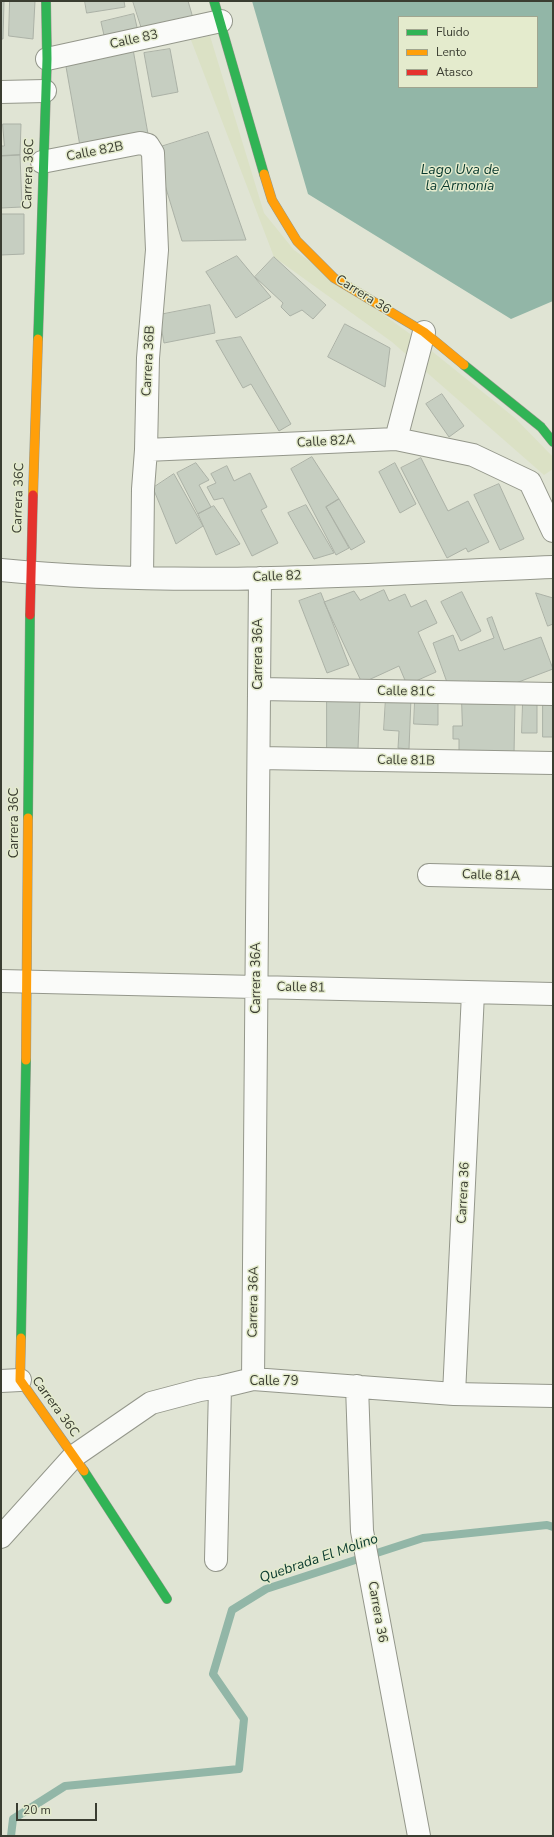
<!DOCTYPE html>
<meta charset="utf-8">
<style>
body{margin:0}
#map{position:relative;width:554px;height:1837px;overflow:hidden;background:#e0e4d4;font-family:"Nunito Sans",sans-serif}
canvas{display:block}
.frame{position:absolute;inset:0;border:2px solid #3a3d31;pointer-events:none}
.legend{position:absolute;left:398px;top:16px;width:140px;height:72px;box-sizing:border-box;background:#e4ebcd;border:1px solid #a0a58f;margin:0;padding:5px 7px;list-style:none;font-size:12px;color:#3a3d31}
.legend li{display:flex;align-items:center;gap:8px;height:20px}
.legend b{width:20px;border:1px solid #a0a58f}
.scale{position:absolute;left:16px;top:1803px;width:81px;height:18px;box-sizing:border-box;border:2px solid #3a3d31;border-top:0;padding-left:5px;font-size:12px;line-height:14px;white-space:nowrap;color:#3a3d31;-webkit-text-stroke:3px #e4ebcd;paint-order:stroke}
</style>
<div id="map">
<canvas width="554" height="1837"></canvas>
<div class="frame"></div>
<ul class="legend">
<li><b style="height:5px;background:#30b455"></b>Fluido</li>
<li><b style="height:5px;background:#ff9f0a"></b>Lento</li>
<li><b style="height:5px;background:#e5322d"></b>Atasco</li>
</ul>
<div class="scale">20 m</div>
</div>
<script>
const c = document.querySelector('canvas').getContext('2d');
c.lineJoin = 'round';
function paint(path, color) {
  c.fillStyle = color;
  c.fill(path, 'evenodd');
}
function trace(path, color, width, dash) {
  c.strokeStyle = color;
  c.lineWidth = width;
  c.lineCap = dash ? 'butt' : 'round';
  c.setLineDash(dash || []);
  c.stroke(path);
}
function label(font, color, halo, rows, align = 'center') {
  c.font = font + ' "Nunito Sans",sans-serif';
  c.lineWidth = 3;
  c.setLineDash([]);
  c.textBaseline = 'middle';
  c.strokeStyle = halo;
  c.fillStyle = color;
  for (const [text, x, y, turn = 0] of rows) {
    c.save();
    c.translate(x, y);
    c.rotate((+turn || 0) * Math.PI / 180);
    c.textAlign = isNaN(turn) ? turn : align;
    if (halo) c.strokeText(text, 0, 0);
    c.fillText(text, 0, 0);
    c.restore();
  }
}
paint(new Path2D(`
 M210,36L264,213L294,250L413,336L515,418L553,457V469L544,475L392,342L274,257L191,40Z`), '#dbe1c5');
paint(new Path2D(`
 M252,1H553V301L511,319L308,194ZM399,17H537V87H399Z`), '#92b6a7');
trace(new Path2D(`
 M11,1836L13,1819L65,1786L239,1769L244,1719L213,1674L232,1610L266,1589L423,1538L547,1525L553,1527`), '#92b6a7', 8);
const building = new Path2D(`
 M1,1H4L3,39H1Z
 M10,1H35L33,39L9,36Z
 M85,1H124L125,7L87,13Z
 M133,1H188L193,18L143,32Z
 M134,14L139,36L106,44L101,22Z
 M133,49L148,134L80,146L65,61Z
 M170,49L178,92L152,97L144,53Z
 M3,124H21L20,155L1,156V146H4Z
 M208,132L246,240L182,241L154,149Z
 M20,155L22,207L1,208V156Z
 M1,214H24V254L1,255Z
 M237,256L271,297L236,318L206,272Z
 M274,257L326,305L313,319L302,310L290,316L281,307L283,303L255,277Z
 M210,305L215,333L164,343L159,315Z
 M345,324L390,348L385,387L328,357Z
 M241,337L291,424L279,431L251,384L243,388L216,341Z
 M442,394L464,426L449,437L426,404Z
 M312,457L339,499L326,507L349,548L336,555L291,469Z
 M421,458L448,511L468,501L489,542L468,552L466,548L447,558L401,468Z
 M196,463L209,480L199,485L211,507L198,514L177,473Z
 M395,463L416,504L400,513L379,472Z
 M227,466L234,481L250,473L267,507L261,510L278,543L252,556L223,498L214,500L207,487L216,483L211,474Z
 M174,474L203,526L176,544L153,488Z
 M499,484L524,539L500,550L474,495Z
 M339,499L365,542L351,550L326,507Z
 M306,505L334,553L314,559L288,513Z
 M214,506L240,544L216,555L198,514Z
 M384,590L389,601L405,594L411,607L426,600L437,623L418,632L436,672L407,685L399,666L362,683L324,602L354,591L360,600Z
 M462,592L481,631L461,641L441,602Z
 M321,593L349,665L327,673L299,601Z
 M536,593L553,598V624L548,626Z
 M492,617L504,650L541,637L553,669L492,692L472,690L469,681L449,688L433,643L453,635L459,651L494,638L487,619Z
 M386,697L411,698L409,749L398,748L399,731L384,730Z
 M327,699H360L358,749H327Z
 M415,701L438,702V725L414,724Z
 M462,702H515L514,754L459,753V739H453V726H462Z
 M523,702H537V733H522Z
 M543,703H553V737H543Z`);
paint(building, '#c6cec1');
trace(building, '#abb1a6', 1);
const street = new Path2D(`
 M47,59L221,21
 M1,92L45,91
 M42,162L140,143L148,145L153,153L157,250L148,358L146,450L143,489L142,578
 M396,439L424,332
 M146,450L396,439L473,455L530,482L553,531
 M1,570C184,588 370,574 553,567
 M259,689L553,694
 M259,758L553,763
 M429,875L553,878
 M1,981L553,994
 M253,1379L260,578
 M1,1381L20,1380
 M357,1386L362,1531L419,1836
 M454,1394L473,993
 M1,1537L74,1456L151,1403L200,1390L220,1387L253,1379L454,1394L553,1396
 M216,1560L220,1387`);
const fast = new Path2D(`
 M214,1L264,174
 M38,339L47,59L46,1
 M464,365L541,427L553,442
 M28,818L30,615
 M21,1338L26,1060
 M84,1471L167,1599`);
const slow = new Path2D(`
 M264,174L272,200L297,241L334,278L424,332L464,365
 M33,495L38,339
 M26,1060L28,818
 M21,1338L20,1380L84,1471`);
const jam = new Path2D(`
 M30,615L33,495`);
trace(street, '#94978b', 24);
trace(fast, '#94978b', 10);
trace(slow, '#94978b', 10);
trace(jam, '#94978b', 10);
trace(street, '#fafbf9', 22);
trace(fast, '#30b455', 9);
trace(slow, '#ff9f0a', 9);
trace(jam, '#e5322d', 9);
label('13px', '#3a3d31', '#e4ebcd', [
 ["Calle 83",134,40,-12],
 ["Calle 82B",95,152,-11],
 ["Carrera 36C",29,174,-88],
 ["Carrera 36",363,295,32],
 ["Carrera 36B",149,361,-87],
 ["Calle 82A",326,442,-3],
 ["Carrera 36C",19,498,-88],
 ["Calle 82",277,577,-2],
 ["Carrera 36A",259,654,-90],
 ["Calle 81C",406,692,1],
 ["Calle 81B",406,761,1],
 ["Carrera 36C",15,823,-90],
 ["Calle 81A",491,876,2],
 ["Carrera 36A",257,978,-90],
 ["Calle 81",301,988,1],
 ["Carrera 36",464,1193,-87],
 ["Carrera 36A",254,1302,-89],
 ["Calle 79",274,1382],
 ["Carrera 36C",55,1407,54],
 ["Carrera 36",377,1612,80]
]);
label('italic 14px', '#09392e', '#e4ebcd', [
 ["Lago Uva de",460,171],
 ["la Armonía",460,187],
 ["Quebrada El Molino",319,1559,-19]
]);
</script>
